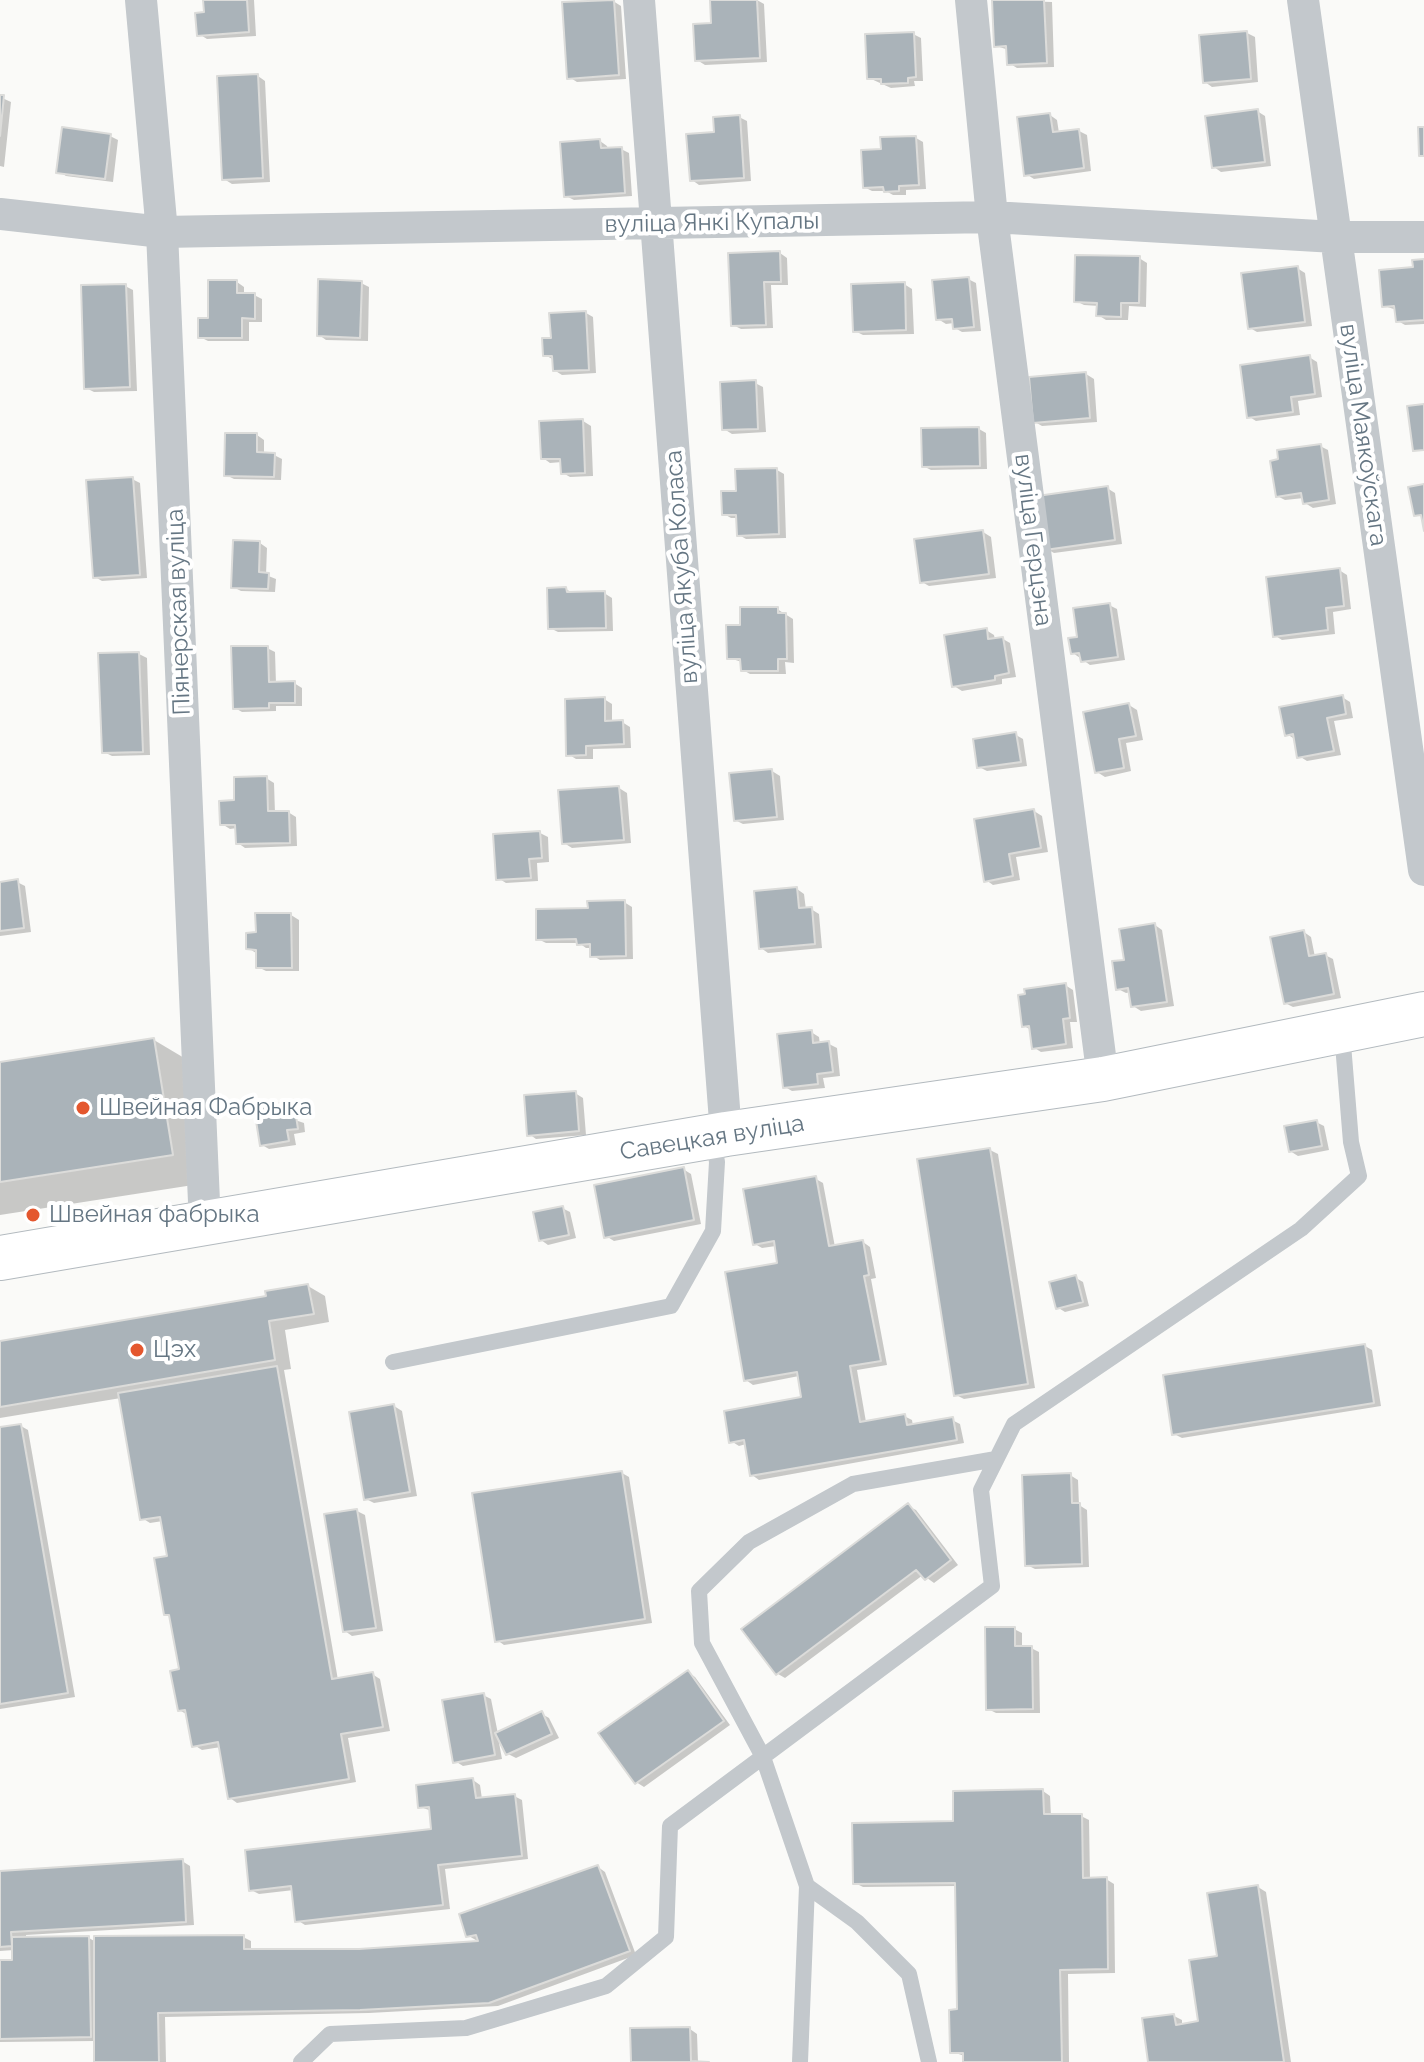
<!DOCTYPE html>
<meta charset="utf-8">
<style>
body{margin:0}
canvas{display:block;background:#fafaf8}
</style>
<canvas width="1424" height="2062"></canvas>
<script>
const c = document.querySelector('canvas').getContext('2d');
c.lineJoin = 'round';
function paint(path, color) {
  c.fillStyle = color;
  c.fill(path, 'evenodd');
}
function trace(path, color, width, dash) {
  c.strokeStyle = color;
  c.lineWidth = width;
  c.lineCap = dash ? 'butt' : 'round';
  c.setLineDash(dash || []);
  c.stroke(path);
}
function label(font, color, halo, rows, align = 'center') {
  c.font = font + ' Raleway,sans-serif';
  c.lineWidth = 8;
  c.setLineDash([]);
  c.textBaseline = 'middle';
  c.strokeStyle = halo;
  c.fillStyle = color;
  for (const [text, x, y, turn = 0] of rows) {
    c.save();
    c.translate(x, y);
    c.rotate((+turn || 0) * Math.PI / 180);
    c.textAlign = isNaN(turn) ? turn : align;
    if (halo) c.strokeText(text, 0, 0);
    c.fillText(text, 0, 0);
    c.restore();
  }
}
paint(new Path2D(`
 M205,0H254L256,36L207,39L199,34L206,14Z
 M743,0H757L764,4L767,62L705,65L697,60L713,25Z
 M994,0L1052,2L1054,67L1017,68L1009,63V50L996,46Z
 M613,1L621,6L626,79L577,82L569,77Z
 M1247,33L1255,37L1258,82L1212,87L1205,82Z
 M913,34L921,38L923,81H914L915,86L891,88L869,78Z
 M258,76L265,81L270,182L232,184L224,179Z
 M0,97L11,102L4,167L0,166Z
 M1257,111L1265,116L1271,166L1221,172L1214,167Z
 M1050,115L1057,120L1059,133L1079,131L1087,135L1091,171L1034,179L1026,174Z
 M739,117L747,121L751,181L699,185L692,180L716,134Z
 M110,136L118,140L113,182L66,176L58,171Z
 M916,138L923,142L926,189L906,190V195H893L886,191H872L864,187L883,151Z
 M600,141L607,146L608,149H621L629,153L632,196L574,200L566,196Z
 M780,253L787,258L788,285H771L773,328L741,329L733,325Z
 M1139,258L1147,263L1146,307L1129,306L1128,320H1106L1098,315L1099,306L1084,305L1076,301Z
 M1424,261V324L1405,325L1398,321L1397,310L1384,306Z
 M1297,268L1305,273L1312,326L1257,332L1250,328Z
 M968,279L976,283L981,331L962,332L955,328L954,323L946,324L938,319Z
 M237,282L244,287V295H254L262,299V322H249V341H208L200,337Z
 M361,283L369,287L368,341L326,340L319,335Z
 M904,284L912,289L914,334L863,335L855,331Z
 M125,286L133,290L137,391L94,392L86,388Z
 M586,313L593,317L596,373L562,375L554,370V360L545,355L553,340Z
 M1309,357L1317,362L1322,397L1298,401L1300,415L1256,421L1248,416Z
 M1086,374L1094,379L1097,422L1042,426L1035,422Z
 M755,383L763,387L766,432L732,434L724,429Z
 M583,421L591,426L593,476L570,477L563,473L562,462L550,463L543,458Z
 M979,429L986,433L987,469L931,470L923,466Z
 M257,435L264,440V455H274L282,459L281,480L234,479L226,475Z
 M1320,446L1328,450L1336,504L1313,508L1305,503L1304,498L1285,500L1277,496Z
 M777,470L784,474L786,538L746,539L739,535L738,518H731L724,514L738,493Z
 M132,479L140,483L147,578L102,581L95,577Z
 M1107,488L1115,493L1122,544L1054,553L1047,549Z
 M983,532L991,537L996,578L929,586L922,582Z
 M260,543L267,548L266,575L276,579L275,592L241,591L233,587Z
 M1339,570L1347,575L1351,609L1333,612L1335,634L1282,640L1274,635Z
 M566,589L574,594L604,593L612,598L613,631L558,632L550,628Z
 M1109,605L1117,609L1125,660L1090,665L1073,653L1079,639Z
 M777,609L793,619L794,663L785,662L786,674H750L743,670L742,662L729,658L742,627Z
 M986,630L994,635L995,640L1003,639L1010,643L1016,677L1002,679V684L962,691L954,686Z
 M267,648L275,652L276,684L294,683L302,688V706H276V711L242,712L235,708Z
 M139,654L147,658L150,755L112,756L104,752Z
 M1342,697L1350,702L1353,718L1334,721L1341,755L1307,761L1299,756L1296,740L1287,734Z
 M604,699L612,704V723L622,722L630,727L631,748L593,749V759H576L568,754Z
 M1129,705L1137,710L1143,740L1126,743L1131,771L1105,777L1097,772Z
 M1016,735L1023,739L1027,766L987,771L979,767Z
 M772,771L780,776L784,820L743,824L735,820Z
 M266,778L274,783L275,813L288,812L296,817L297,846L245,848L238,843L237,828L230,829L222,824L236,802Z
 M619,788L627,793L631,843L572,848L564,843Z
 M1034,811L1042,816L1048,852L1016,857L1020,880L993,885L986,880Z
 M540,833L548,837L549,862L537,863L538,881L506,883L498,878Z
 M17,882L25,886L31,932L0,936V884Z
 M797,889L804,894L806,910L811,909L819,914L822,948L768,953L761,948Z
 M624,902L632,907L633,959L600,960L592,955V948H586L579,943H546L538,939L590,910Z
 M291,915L299,920V971H266L258,967L256,953L248,948L258,934Z
 M1155,925L1162,930L1174,1006L1141,1011L1133,1006L1131,992L1126,993L1118,989L1126,961Z
 M1304,932L1311,937L1315,957L1325,955L1333,959L1341,998L1293,1007L1285,1003Z
 M1065,985L1073,990L1077,1022H1070L1073,1048L1041,1052L1033,1047L1031,1030L1024,1026Z
 M811,1032L819,1037L820,1045L829,1044L837,1048L840,1076L823,1078L825,1088L792,1091L785,1087Z
 M154,1040L201,1068L219,1181L0,1215V1064Z
 M575,1093L583,1098L586,1135L536,1139L529,1134Z
 M283,1105L290,1110L292,1119L304,1123L305,1132L294,1134L296,1145L269,1149L262,1145Z
 M1316,1122L1324,1126L1329,1150L1298,1156L1290,1151Z
 M990,1150L998,1154L1035,1388L964,1399L956,1395Z
 M683,1169L691,1174L701,1224L614,1241L606,1236Z
 M816,1179L823,1183L835,1247L863,1242L870,1247L876,1278L871,1279L887,1365L857,1370L866,1422L904,1416L912,1420L913,1426L952,1420L960,1424L964,1443L759,1480L752,1475L746,1444L739,1446L731,1441L804,1399L799,1376L753,1385L746,1380L779,1265L776,1246L762,1248L755,1244Z
 M562,1208L570,1212L576,1238L548,1245L541,1240Z
 M1076,1278L1083,1282L1089,1306L1065,1312L1057,1307Z
 M308,1286L325,1296L329,1322L285,1330L291,1369L284,1370L338,1680L372,1674L380,1679L390,1731L348,1738L356,1782L237,1803L230,1798L221,1747L202,1750L194,1745L188,1715L179,1710L181,1671L171,1617L165,1614L169,1558L163,1521L150,1523L142,1518L121,1398L0,1418V1343L268,1297Z
 M1365,1346L1372,1350L1381,1406L1182,1438L1174,1434Z
 M394,1406L402,1411L417,1496L374,1503L366,1499Z
 M21,1426L28,1430L75,1697L0,1709V1429Z
 M622,1473L629,1477L652,1623L504,1645L497,1640Z
 M1070,1475L1078,1480L1079,1505L1087,1510L1089,1567L1035,1569L1027,1565Z
 M908,1506L916,1510L958,1565L934,1583L923,1575L785,1678L778,1674L744,1629Z
 M357,1511L365,1515L383,1631L352,1636L345,1631Z
 M1014,1629L1022,1633V1648H1031L1039,1652L1040,1713H996L988,1709Z
 M688,1672L695,1677L730,1725L644,1787L636,1782Z
 M483,1695L491,1699L498,1734L542,1714L549,1718L559,1738L516,1758L508,1754L498,1737L502,1759L463,1766L455,1761Z
 M473,1780L480,1785L482,1799L514,1796L522,1800L528,1859L445,1869L450,1909L305,1925L297,1920L294,1890L259,1894L251,1890L434,1831L432,1811L420,1807Z
 M1043,1791L1050,1796L1051,1816H1081L1089,1820L1090,1879H1106L1114,1884L1115,1973L1068,1974L1069,2062H965V2056L952,2052L959,2011L957,1886L863,1887L855,1883L955,1823Z
 M182,1861L190,1866L194,1925L26,1935V1939L89,1938L96,1942L243,1937L251,1941V1951H359L481,1943L467,1935L598,1867L605,1872L636,1955L498,2006L369,2013L165,2017L166,2062H96V2041L0,2042V1962H14V1950L0,1951V1873Z
 M1258,1887L1266,1892L1291,2062H1150L1174,2016L1182,2020V2026L1201,2023L1219,1958Z
 M690,2029L697,2034L698,2062H633Z`), '#0003');
const building = new Path2D(`
 M203,0H247L249,32L197,36L195,13L204,12Z
 M614,0L619,75L567,79L562,2Z
 M710,0H757L760,58L695,61L693,24L711,23Z
 M992,0H1044L1047,63L1007,65L1006,46L994,47Z
 M1247,31L1251,79L1203,83L1199,35Z
 M914,32L916,77L908,78V83L881,84V79H867L865,34Z
 M258,74L263,178L222,180L217,76Z
 M0,95H4L0,136Z
 M1258,109L1265,162L1212,168L1205,116Z
 M1050,113L1053,132L1079,129L1084,168L1024,176L1017,117Z
 M740,115L744,178L690,181L686,134L714,132L713,117Z
 M62,127L111,134L105,179L56,173Z
 M1418,127H1424V156H1419Z
 M916,136L919,185L899,186V191L884,192L883,187L863,188L861,150L881,149L880,137Z
 M600,139L601,148L622,147L625,193L564,197L560,142Z
 M780,251L781,282H764L766,325L731,326L728,253Z
 M1075,255L1140,256L1139,303H1121V317L1096,316L1097,303L1074,302Z
 M1424,259V320L1396,322L1394,306L1382,307L1379,270L1413,267L1412,260Z
 M1298,266L1305,322L1248,329L1241,273Z
 M969,277L974,327L953,329L952,319L936,320L932,280Z
 M318,279L362,281L360,338L317,336Z
 M208,280H237V293H255V319L242,318V338H198V318H208Z
 M905,282L906,330L853,332L851,284Z
 M126,284L130,387L84,389L81,285Z
 M586,311L589,370L553,371L552,356H543L542,338H551L549,313Z
 M1310,355L1315,394L1291,397L1293,412L1247,418L1240,365Z
 M1086,372L1090,418L1033,423L1029,377Z
 M756,380L758,429L722,430L720,382Z
 M1424,404V450L1413,451L1407,406Z
 M583,419L585,473L561,474L560,459H541L539,421Z
 M979,427L980,466L922,467L921,428Z
 M225,433H257V452L275,453L274,477L224,476Z
 M1321,444L1329,500L1303,504L1301,493L1276,497L1270,461L1278,459L1277,450Z
 M777,468L779,534L737,536L736,515H722L721,491H736L735,469Z
 M133,477L140,575L93,578L86,480Z
 M1424,484V531L1421,515L1414,516L1408,487Z
 M1108,486L1115,540L1045,550L1037,496Z
 M983,530L989,574L920,583L914,539Z
 M233,540L260,541L259,572L269,573L268,589L231,588Z
 M1340,568L1344,606L1326,608L1328,630L1273,637L1266,577Z
 M566,587L567,592L605,591L606,628L548,629L547,588Z
 M1110,603L1118,657L1081,662L1079,653L1071,654L1068,638L1077,637L1073,608Z
 M740,607H778V613H786L787,659H778V671H741L740,659H727L726,625H740Z
 M987,628L988,639L1003,637L1009,673L995,676V680L952,687L944,635Z
 M231,646H268L269,682L295,681V703H269V708L233,709Z
 M139,652L143,752L102,753L98,653Z
 M1343,695L1346,714L1327,718L1334,751L1297,758L1293,734L1285,736L1279,707Z
 M605,697V721L623,720L624,744L586,746V755L566,756L565,699Z
 M1129,703L1136,736L1119,739L1124,768L1095,773L1083,712Z
 M1016,732L1021,762L977,768L973,739Z
 M772,769L777,817L734,821L729,773Z
 M267,776L268,811H289L290,843L236,844L235,825H220L219,801L234,800V777Z
 M619,786L624,840L562,844L558,790Z
 M1034,809L1041,848L1009,854L1013,876L984,882L974,819Z
 M540,831L542,858L529,859L531,878L496,880L493,834Z
 M18,879L24,928L0,931V882Z
 M797,887L799,908L812,907L815,944L759,949L754,891Z
 M625,900L626,956L590,957V944L577,945L576,939L536,940V909L588,908L587,901Z
 M255,913H291L292,968H256V950L246,949V933L256,932Z
 M1155,923L1167,1002L1131,1007L1128,988L1116,990L1112,961L1124,960L1119,929Z
 M1304,930L1309,956L1326,953L1334,994L1284,1004L1270,937Z
 M1066,983L1070,1018L1063,1019L1066,1044L1032,1049L1029,1026L1022,1027L1018,995L1025,994L1024,989Z
 M812,1030L813,1043L829,1041L833,1072L817,1074L818,1084L783,1088L777,1034Z
 M154,1038L173,1155L0,1182V1062Z
 M576,1091L579,1131L527,1136L524,1095Z
 M283,1103L286,1118L296,1116L298,1129L287,1130L289,1141L260,1146L254,1108Z
 M1317,1120L1322,1146L1289,1152L1284,1126Z
 M990,1148L1028,1384L954,1396L917,1159Z
 M684,1167L694,1220L604,1238L594,1185Z
 M816,1176L829,1246L863,1240L869,1275L864,1276L881,1361L850,1366L860,1422L905,1414L907,1425L953,1417L957,1440L750,1476L744,1440L729,1443L724,1411L801,1397L797,1372L744,1381L725,1272L777,1263L774,1241L753,1245L743,1189Z
 M563,1206L569,1235L539,1241L533,1212Z
 M1076,1275L1083,1302L1056,1309L1049,1282Z
 M308,1284L314,1314L269,1321L275,1360L0,1407V1341L266,1296L265,1291Z
 M1365,1344L1374,1403L1172,1435L1163,1375Z
 M277,1366L332,1679L373,1672L383,1727L341,1734L349,1779L228,1799L218,1742L192,1747L185,1710L178,1711L170,1671L179,1669L169,1615H164L154,1558L167,1556L160,1517L140,1520L118,1393Z
 M394,1404L410,1492L364,1500L349,1412Z
 M21,1424L68,1693L0,1704V1427Z
 M622,1471L645,1619L495,1642L472,1493Z
 M1071,1473L1072,1503H1080L1082,1564L1025,1566L1022,1475Z
 M908,1503L951,1560L925,1580L916,1570L776,1675L741,1629Z
 M357,1509L376,1628L343,1632L324,1514Z
 M985,1627H1015V1646H1032L1033,1709L986,1710Z
 M688,1670L724,1721L635,1784L598,1733Z
 M484,1693L495,1755L453,1763L442,1700Z
 M542,1711L552,1734L506,1755L495,1733Z
 M473,1778L476,1798L515,1794L522,1856L438,1865L443,1905L295,1922L291,1886L249,1891L245,1850L431,1829L429,1807L418,1808L416,1785Z
 M1043,1789L1044,1814H1082L1083,1878L1107,1877L1108,1969L1060,1970L1062,2062H963V2053H950L949,2010L957,2009L955,1883L853,1884L852,1823L953,1821V1791Z
 M183,1859L186,1922L11,1932L12,1946L0,1947V1871Z
 M598,1865L630,1951L489,2003L360,2010L158,2013L159,2062H94V1936L244,1935V1949H359L478,1941L476,1935L466,1937L459,1914Z
 M1258,1885L1284,2062H1148L1142,2018L1174,2014L1176,2025L1198,2021L1189,1960L1217,1956L1207,1893Z
 M89,1936L91,2037L0,2039V1960H12V1937Z
 M690,2027L691,2061L709,2062H631L630,2028Z`);
paint(building, '#aab3b9');
trace(building, '#dcdcda', 2);
const secondary = new Path2D(`
 M0,1258L726,1134L1103,1079L1424,1014`);
trace(secondary, '#b3babf', 46);
trace(new Path2D(`
 M393,1362L671,1306L713,1231L717,1162L713,1138
 M301,2062L330,2034L466,2028L606,1986L666,1937L670,1826L992,1586L981,1490L1014,1424L1301,1229L1359,1176L1351,1142L1342,1032
 M800,2062L807,1886
 M929,2062L909,1974L857,1922L807,1886L763,1757L702,1643L699,1591L749,1542L853,1484L996,1459`), '#c3c8cc', 16);
trace(new Path2D(`
 M141,0L162,232L205,1225
 M639,0L726,1134
 M971,0L992,217L1103,1079
 M1303,0L1424,870
 M0,214L162,232L992,217L1335,237H1424`), '#c3c8cc', 32);
trace(secondary, '#fff', 44);
for (const [x, y, r, color] of [
 [83,1108,8,"#e4572e"],
 [33,1215,8,"#e4572e"],
 [137,1350,8,"#e4572e"]
]) {
  const dot = new Path2D();
  dot.arc(x, y, r, 0, 2 * Math.PI);
  c.fillStyle = color;
  c.fill(dot);
  trace(dot, '#fff', 3);
}
label('24px', '#657683', '#fff', [
 ["вуліца Янкі Купалы",712,223,-1],
 ["вуліца Маякоўскага",1363,435,82],
 ["вуліца Герцэна",1033,540,83],
 ["вуліца Якуба Коласа",682,567,-94],
 ["Піянерская вуліца",179,612,-92],
 ["Савецкая вуліца",712,1138,-9]
]);
label('24px', '#657683', '#fff', [
 ["Швейная Фабрыка",99,1108],
 ["Швейная фабрыка",49,1215],
 ["Цэх",153,1350]
], 'left');
</script>
